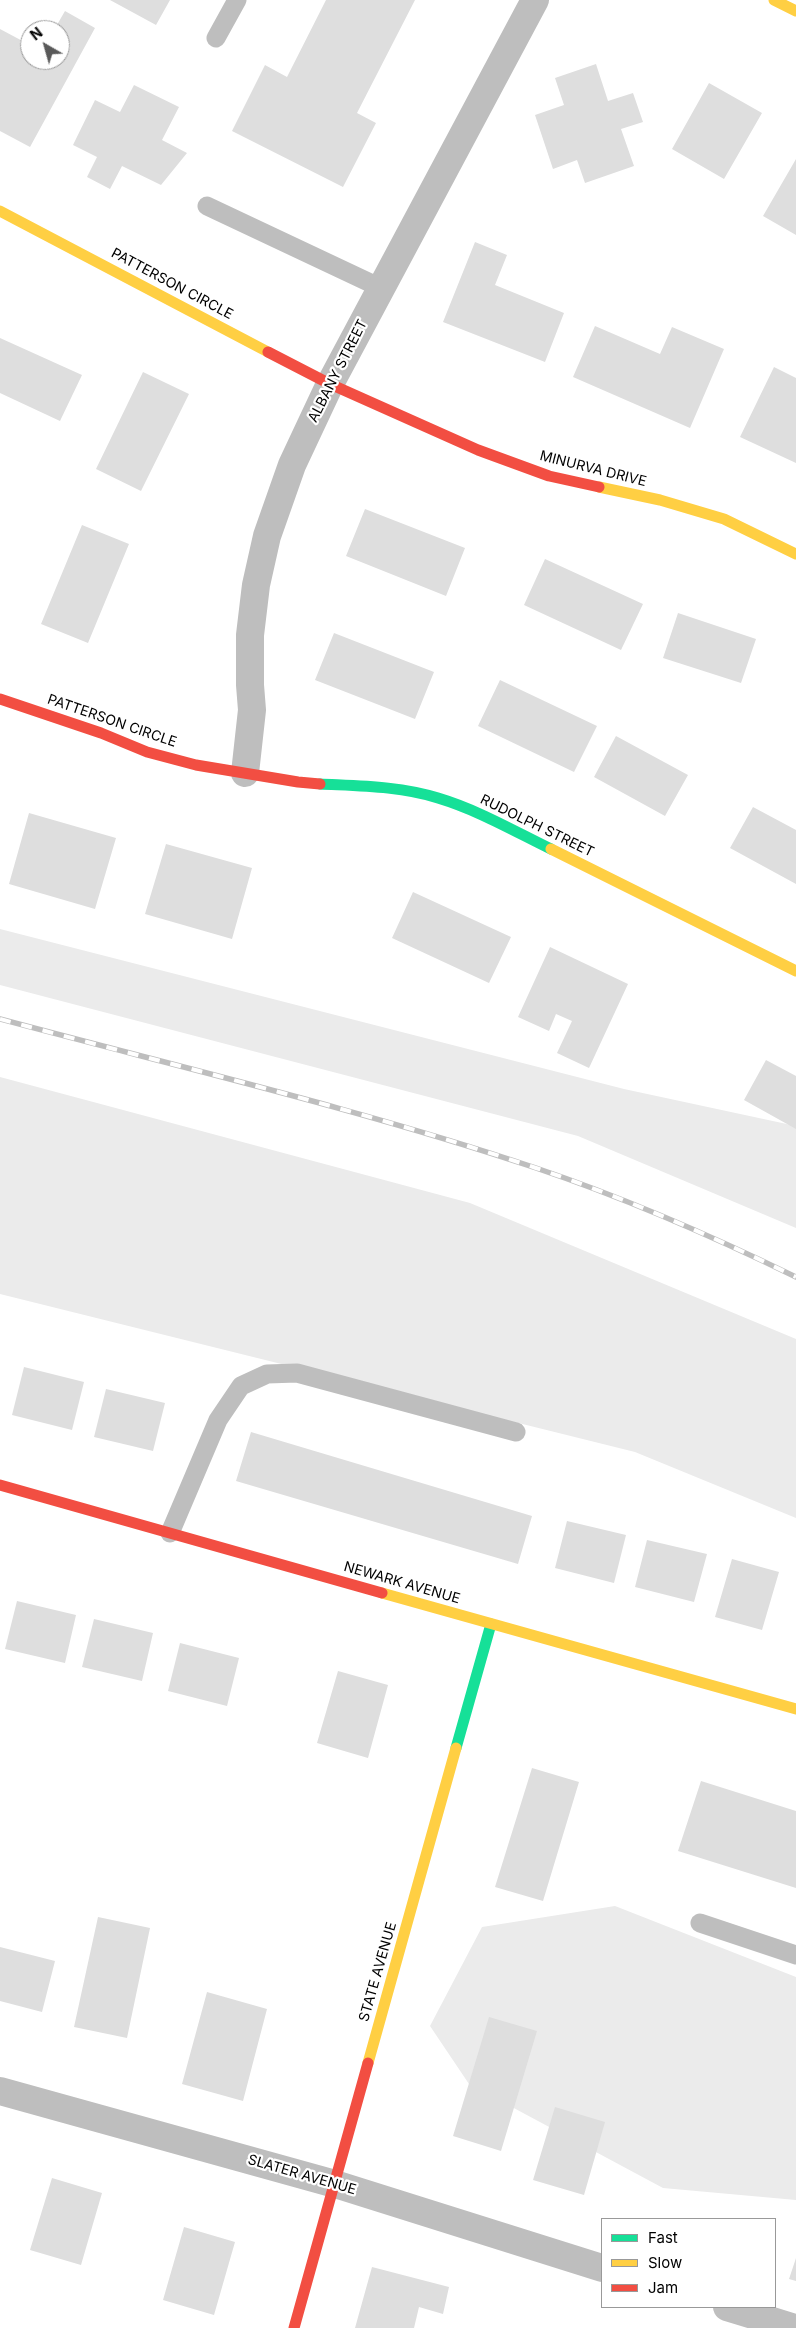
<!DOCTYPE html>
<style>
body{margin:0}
#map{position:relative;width:796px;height:2328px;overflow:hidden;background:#fff;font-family:Inter,sans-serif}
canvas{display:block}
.legend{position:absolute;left:601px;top:2218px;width:175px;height:90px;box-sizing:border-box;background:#fff;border:1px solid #999;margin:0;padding:6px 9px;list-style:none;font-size:15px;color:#000}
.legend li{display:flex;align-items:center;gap:10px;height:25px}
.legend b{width:25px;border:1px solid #999}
.north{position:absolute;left:20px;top:20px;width:50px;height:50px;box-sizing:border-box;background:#fff;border:1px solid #999;border-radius:50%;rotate:322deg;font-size:14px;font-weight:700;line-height:20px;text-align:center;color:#000}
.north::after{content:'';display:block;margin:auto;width:18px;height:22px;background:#595959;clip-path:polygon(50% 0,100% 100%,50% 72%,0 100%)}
</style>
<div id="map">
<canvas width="796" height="2328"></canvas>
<ul class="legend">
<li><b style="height:6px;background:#16e098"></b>Fast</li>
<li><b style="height:6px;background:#ffcf43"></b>Slow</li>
<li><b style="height:6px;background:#f24e42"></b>Jam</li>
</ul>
<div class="north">N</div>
</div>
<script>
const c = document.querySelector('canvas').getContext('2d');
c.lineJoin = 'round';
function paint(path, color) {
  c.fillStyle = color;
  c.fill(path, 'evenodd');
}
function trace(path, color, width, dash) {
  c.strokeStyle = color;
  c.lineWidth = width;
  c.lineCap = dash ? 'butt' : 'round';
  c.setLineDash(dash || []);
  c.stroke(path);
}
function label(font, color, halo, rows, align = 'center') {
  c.font = font + ' Inter,sans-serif';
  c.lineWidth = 4.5;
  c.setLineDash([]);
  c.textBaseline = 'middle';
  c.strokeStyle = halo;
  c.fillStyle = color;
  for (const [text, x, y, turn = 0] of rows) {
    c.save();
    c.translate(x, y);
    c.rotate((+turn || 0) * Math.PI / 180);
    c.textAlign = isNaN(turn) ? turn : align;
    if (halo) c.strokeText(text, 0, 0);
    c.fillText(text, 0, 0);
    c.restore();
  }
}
paint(new Path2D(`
 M0,929L624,1089L796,1126V1228L578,1136L0,985Z
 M0,1077L470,1203L796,1339V1518L635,1452L0,1294Z
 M615,1906L796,1977V2200L663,2188L469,2084L430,2026L482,1927Z`), '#ebebeb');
paint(new Path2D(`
 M110,0H170L156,25Z
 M326,0H415L357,113L376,123L343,187L232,131L265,65L287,77Z
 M65,11L95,28L30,147L0,131V29L30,45V60H60V30H54Z
 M596,64L608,101L633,93L643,122L621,129L634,166L585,183L577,160L553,169L535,115L564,105L555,78Z
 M709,83L762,113L724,179L672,149Z
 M134,85L179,107L162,140L187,153L161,185L122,166L110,189L87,177L97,157L73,145L95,100L120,112Z
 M796,159V235L763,216Z
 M475,242L507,255L495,285L564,313L545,362L443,322Z
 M595,326L660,354L672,327L724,349L690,428L573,377Z
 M0,338L82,375L60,421L0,393Z
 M774,367L796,378V463L740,437Z
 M143,372L189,394L141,491L96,469Z
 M365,509L465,548L446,596L346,556Z
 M82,525L129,544L88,643L41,624Z
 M545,559L643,604L621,650L524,605Z
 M678,613L756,639L741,683L663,658Z
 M334,633L434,672L415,719L315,680Z
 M500,680L597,726L574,772L478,726Z
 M616,736L688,775L665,816L594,777Z
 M753,807L796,830V884L730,848Z
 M29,813L116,838L95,909L9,884Z
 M166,844L252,868L232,939L145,914Z
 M413,892L511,937L489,983L392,938Z
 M550,947L628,984L589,1068L557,1053L572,1021L556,1014L549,1031L518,1017Z
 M766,1060L796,1076V1129L744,1100Z
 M24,1367L84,1382L72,1430L12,1415Z
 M106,1389L165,1403L153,1451L94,1437Z
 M251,1432L532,1516L518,1564L236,1481Z
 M567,1521L626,1535L614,1583L555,1568Z
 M647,1540L707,1554L694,1602L635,1587Z
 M732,1559L779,1572L762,1630L715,1617Z
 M17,1601L76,1615L65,1663L5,1649Z
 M94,1619L153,1633L142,1681L82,1667Z
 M180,1643L239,1658L227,1706L168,1691Z
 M338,1671L388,1685L368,1758L317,1743Z
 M532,1768L579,1782L543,1901L495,1887Z
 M701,1781L796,1811V1888L678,1851Z
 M98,1917L150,1928L127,2038L74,2027Z
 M0,1947L55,1961L42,2012L0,2001Z
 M207,1992L267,2009L243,2101L182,2084Z
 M489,2017L537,2031L501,2151L453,2136Z
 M555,2107L605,2122L584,2195L533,2180Z
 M52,2178L102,2193L81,2265L30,2250Z
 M184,2227L235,2242L214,2315L163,2300Z
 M796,2258V2281L789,2279Z
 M372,2267L449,2287L443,2314L419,2307L414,2328H355Z`), '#dedede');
trace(new Path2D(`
 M216,38L237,0
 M207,206L381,288
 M170,1533L218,1420L241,1386L267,1374L297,1373L516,1432
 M700,1923L796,1955`), '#bebebe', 19);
trace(new Path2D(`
 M245,773L252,710L250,685V635L256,585L267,536L292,465L330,384L535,0
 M0,2091L335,2184L602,2268
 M727,2307L795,2328`), '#bebebe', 28);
trace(new Path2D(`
 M320,784C359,786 400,786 438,798C478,810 514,831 551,849
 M456,1748L491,1624`), '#16e098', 11);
trace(new Path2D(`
 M774,0L796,11
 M0,211L268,352
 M599,487L660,500L724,519L796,554
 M551,849L796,971
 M382,1593L796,1709
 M368,2063L456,1748`), '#ffcf43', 11);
trace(new Path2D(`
 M268,352L330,384L478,450L549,476L599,487
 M0,699L101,733L147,752L196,765L298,782L320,784
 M0,1485L382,1593
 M294,2328L368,2063`), '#f24e42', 11);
const rail = new Path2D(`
 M0,1019C179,1067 360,1109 536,1168C625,1198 712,1236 796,1277`);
trace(rail, '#bebebe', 5.5);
trace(rail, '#fff', 4, [11]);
label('14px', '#000', '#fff', [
 ["PATTERSON CIRCLE",172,284,28],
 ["ALBANY STREET",338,371,-63],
 ["MINURVA DRIVE",593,469,14],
 ["PATTERSON CIRCLE",112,721,19],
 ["RUDOLPH STREET",537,826,26],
 ["NEWARK AVENUE",402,1583,16],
 ["STATE AVENUE",378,1972,-74],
 ["SLATER AVENUE",302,2175,16]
]);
</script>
